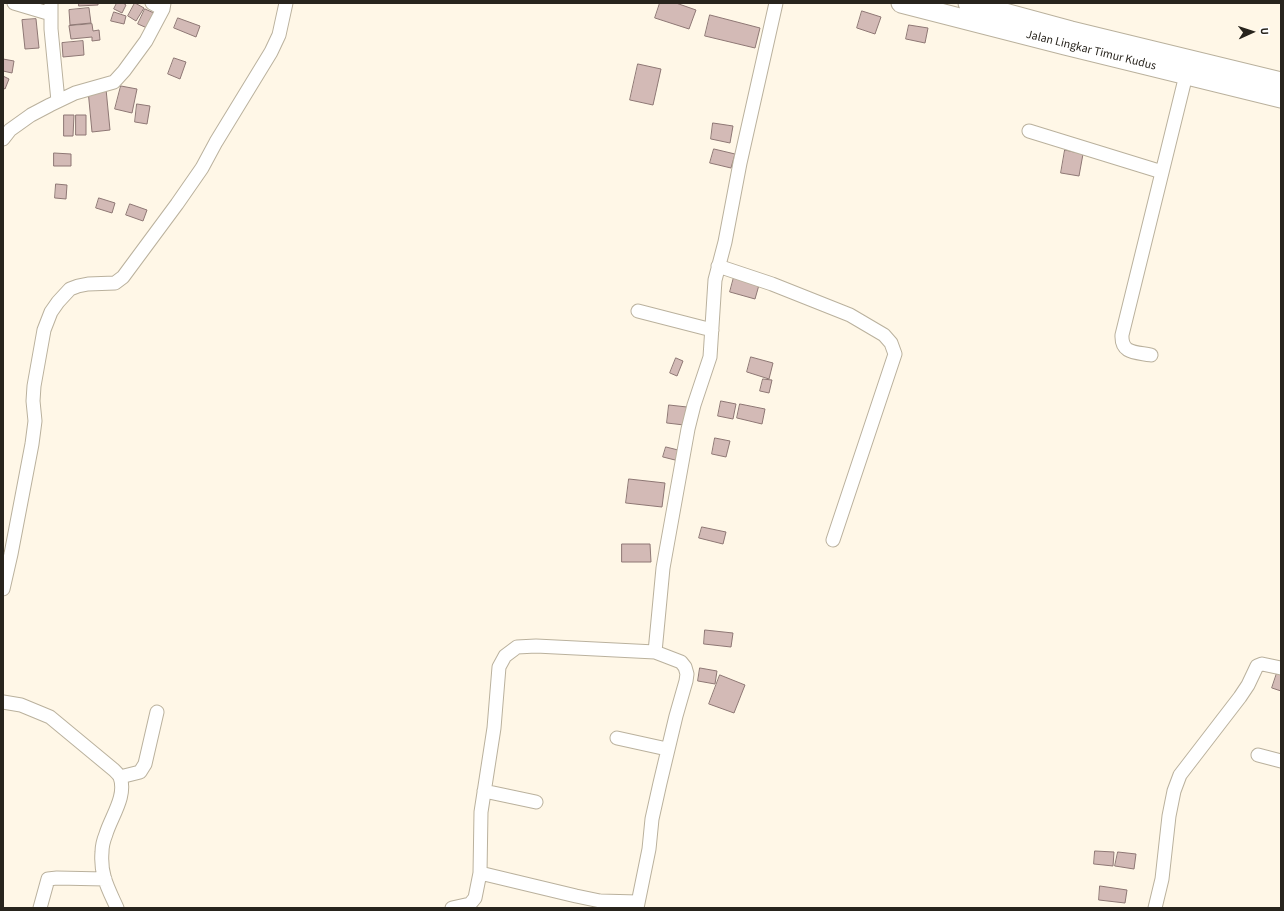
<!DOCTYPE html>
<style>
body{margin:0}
#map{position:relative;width:1284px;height:911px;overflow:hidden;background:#fff7e7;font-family:"Source Sans 3",sans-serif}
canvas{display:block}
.frame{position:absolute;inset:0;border:4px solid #28241d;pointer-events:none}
.north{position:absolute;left:1232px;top:12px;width:40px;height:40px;-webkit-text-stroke:3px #fff;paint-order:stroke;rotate:87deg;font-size:11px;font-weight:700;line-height:16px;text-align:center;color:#28241d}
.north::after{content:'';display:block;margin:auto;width:14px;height:18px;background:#28241d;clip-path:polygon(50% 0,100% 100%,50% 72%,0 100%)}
</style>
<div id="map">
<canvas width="1284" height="911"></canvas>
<div class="frame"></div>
<div class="north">U</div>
</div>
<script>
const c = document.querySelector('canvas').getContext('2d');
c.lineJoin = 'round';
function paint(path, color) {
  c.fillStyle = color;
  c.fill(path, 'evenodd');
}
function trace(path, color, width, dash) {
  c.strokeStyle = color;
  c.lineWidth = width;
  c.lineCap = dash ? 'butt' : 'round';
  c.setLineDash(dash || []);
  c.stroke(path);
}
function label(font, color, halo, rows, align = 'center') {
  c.font = font + ' "Source Sans 3",sans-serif';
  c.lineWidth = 4;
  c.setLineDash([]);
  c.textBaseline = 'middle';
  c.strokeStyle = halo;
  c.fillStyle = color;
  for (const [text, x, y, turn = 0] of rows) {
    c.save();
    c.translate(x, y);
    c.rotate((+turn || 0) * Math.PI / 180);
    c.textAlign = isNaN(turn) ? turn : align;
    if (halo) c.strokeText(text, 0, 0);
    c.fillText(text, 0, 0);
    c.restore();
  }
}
const building = new Path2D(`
 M79,3H98V5L79,6Z
 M117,3H123L126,5L122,13L114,9Z
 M135,3L144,8L136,21L128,16Z
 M660,3H676L696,10L689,29L655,18Z
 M89,8L91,23L70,25L69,10Z
 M145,9L154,13L147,28L138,24Z
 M862,11L881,17L875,34L857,28Z
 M114,12L126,16L124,24L111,21Z
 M710,15L760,28L755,48L705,36Z
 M178,18L200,26L196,37L174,28Z
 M36,19L39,48L25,49L22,20Z
 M92,24L93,31L99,30L100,40L92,41V37L71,39L69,26Z
 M909,25L928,28L925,43L906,39Z
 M83,41L84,55L63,57L62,43Z
 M174,58L186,62L180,79L168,74Z
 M3,59L14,61L12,73L3,71Z
 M638,64L661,69L653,105L630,100Z
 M3,76L9,79L5,89L3,88Z
 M121,86L137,89L132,113L115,109Z
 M106,89L110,130L92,132L88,90Z
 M137,104L150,106L147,124L135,122Z
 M64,115H74L73,136H64Z
 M76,115H86V135H76Z
 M713,123L733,126L730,143L711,139Z
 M714,149L735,154L731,168L710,163Z
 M1065,150L1083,154L1079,176L1061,173Z
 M54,153L71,154V166H54Z
 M56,184L67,185L66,199L55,198Z
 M99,198L115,203L112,213L96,208Z
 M130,204L147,210L143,221L126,215Z
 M734,277L759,285L755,299L730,292Z
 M751,357L773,363L769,379L747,372Z
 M676,358L683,361L677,376L670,373Z
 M763,379L772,380L769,393L760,391Z
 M721,401L736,404L733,419L718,416Z
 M740,404L765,409L762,424L737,418Z
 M669,405L687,407L684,425L667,423Z
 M715,438L730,441L726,457L712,454Z
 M666,447L682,451L679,461L663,457Z
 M629,479L665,483L662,507L626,503Z
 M702,527L726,532L723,544L699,538Z
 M622,544H650L651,562H622Z
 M705,630L733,633L731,647L704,644Z
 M700,668L717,671L715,684L698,681Z
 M1277,673L1281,674V691L1272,688Z
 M720,675L745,685L734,713L709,704Z
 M1095,851L1114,852L1113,866L1094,864Z
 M1118,852L1136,854L1134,869L1115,866Z
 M1100,886L1127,890L1125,903L1099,900Z`);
paint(building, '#d3bab6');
trace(building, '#8e7774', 1);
const minor = new Path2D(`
 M14,3L51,14
 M51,3V29L58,101
 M152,3L163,9
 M1029,131L1162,172
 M3,139L10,130L31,115L50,105L75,93L114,82L124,71L146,41L163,9L164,3
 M718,266L772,284L850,315L884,335L891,343L895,354L833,540
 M638,311L712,330
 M1151,355C1136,352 1121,354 1122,335L1186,75
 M3,589L11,554L32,444L35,421L33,401L34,386L44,330L51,312L58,302L70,289L78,286L88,284L115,283L123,277L177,204L202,168L216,142L271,52L279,35L286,3
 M655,652L663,568L688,429L694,405L710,357L715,280L725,242L740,163L776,3
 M3,702L21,705L50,717L114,770C116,772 119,775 120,777C127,796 111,817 106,834C104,839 102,846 102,852C100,875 108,888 117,908
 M617,738L667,749
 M1258,755L1281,761
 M120,777L140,772L145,764L157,712
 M484,791L536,802
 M480,873L576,896L600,901L638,902
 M40,908L48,879L57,878L105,879
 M452,908L470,904L475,898L480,873L481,812L494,728L499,667L505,656L517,647L536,646L655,652L681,662L685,667L687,674L686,681L676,716L660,783L652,819L649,849L637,908
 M1155,908L1162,879L1169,816L1174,791L1180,775L1240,697L1248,685L1257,666L1262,664L1281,668`);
const highway = new Path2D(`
 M901,3L1065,45L1281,98
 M968,3L1071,31L1281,82`);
trace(minor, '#bab19d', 15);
trace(highway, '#bab19d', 21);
trace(minor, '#fff', 13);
trace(highway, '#fff', 19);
label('12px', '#28241d', '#fff', [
 ["Jalan Lingkar Timur Kudus",1091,51,14]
]);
</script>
